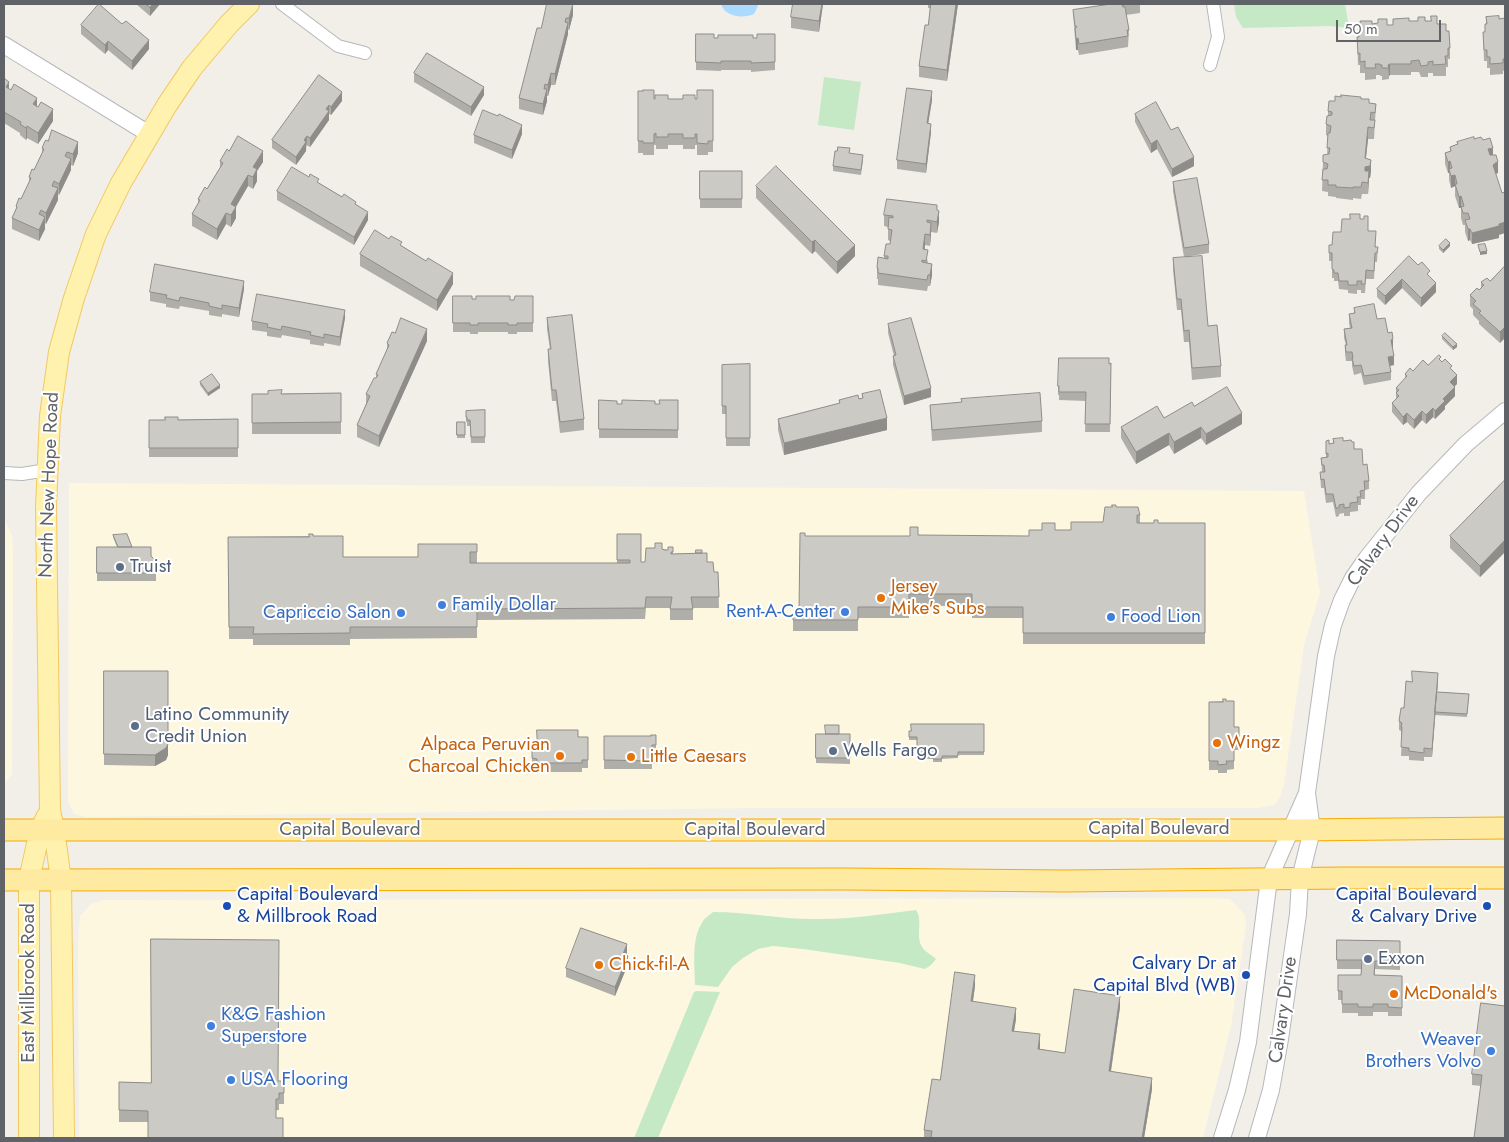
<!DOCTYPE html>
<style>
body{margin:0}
#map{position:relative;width:1509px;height:1142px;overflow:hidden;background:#f1efe8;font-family:Jost,sans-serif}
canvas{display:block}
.frame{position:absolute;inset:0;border:5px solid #5f6368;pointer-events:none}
.scale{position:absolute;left:1336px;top:20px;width:105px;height:22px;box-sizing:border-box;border:2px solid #5f6368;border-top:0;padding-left:6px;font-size:15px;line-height:18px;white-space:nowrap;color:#5f6368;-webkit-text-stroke:4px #fff;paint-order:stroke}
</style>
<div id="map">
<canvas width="1509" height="1142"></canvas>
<div class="frame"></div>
<div class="scale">50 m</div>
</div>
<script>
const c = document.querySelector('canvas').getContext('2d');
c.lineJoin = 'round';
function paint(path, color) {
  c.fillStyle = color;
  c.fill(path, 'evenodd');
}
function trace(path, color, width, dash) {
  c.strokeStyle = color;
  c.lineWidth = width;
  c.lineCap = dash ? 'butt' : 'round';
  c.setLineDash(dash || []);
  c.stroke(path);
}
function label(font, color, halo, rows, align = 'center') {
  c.font = font + ' Jost,sans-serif';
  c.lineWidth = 4;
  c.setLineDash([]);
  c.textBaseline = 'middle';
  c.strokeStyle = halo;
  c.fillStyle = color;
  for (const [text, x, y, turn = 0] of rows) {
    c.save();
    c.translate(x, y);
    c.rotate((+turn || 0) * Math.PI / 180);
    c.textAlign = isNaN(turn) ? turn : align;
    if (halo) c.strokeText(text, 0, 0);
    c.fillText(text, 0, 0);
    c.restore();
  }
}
paint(new Path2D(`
 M69,483L1304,491L1320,593L1304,645L1284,784L1280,797L1274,805L1257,808H761L87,817L74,814L68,802Z
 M4,518L12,536L13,554L12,774L4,784Z
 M1213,898L1230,899L1245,915L1246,926L1231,1026L1203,1138H79L78,944L80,916L91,904L104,900Z`), '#fef7e0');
paint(new Path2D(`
 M1234,4H1345L1349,28L1330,26L1243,28L1236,17Z
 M824,77L861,82L854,130L818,125Z
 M916,910C923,920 916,934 921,945C924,952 931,954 936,959L931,965L925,969L900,963L803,949L773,946L758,949L743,958L732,967L718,987L695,985C695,965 691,940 702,923C704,918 710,915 713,912C747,912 779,919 813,919C847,920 882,914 916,910Z
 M697,991L720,992L658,1138H634L694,992Z`), '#c5e8c5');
paint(new Path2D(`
 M721,4H757L758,6L754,14C743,19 725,17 721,4Z`), '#aadaff');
const minor = new Path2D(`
 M282,4L338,46L365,53
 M1210,65L1218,37L1213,4
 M4,473L22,474L47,470`);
const tertiary = new Path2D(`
 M4,45L149,134
 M1222,1138L1237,1090L1248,1042L1269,879L1307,793
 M1257,1138L1271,1090L1280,1039L1298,914L1300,879L1312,830L1307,793L1326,656L1333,625L1342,600L1353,578L1367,558L1419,493L1466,444L1505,411`);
const primary = new Path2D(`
 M29,1138V880L40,830L47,816
 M64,1138L61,880L54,829L50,810L46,507L50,416L59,352L74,298L96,234L121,183L167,105L192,68L229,24L249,4`);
const trunk = new Path2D(`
 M4,830H1291L1505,828
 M4,880L846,879L1065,881L1344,878H1505`);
trace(minor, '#b5b8bc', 14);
trace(tertiary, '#b5b8bc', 18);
trace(primary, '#f2c960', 22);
trace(trunk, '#f9ab00', 23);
trace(minor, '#fff', 12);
trace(tertiary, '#fff', 16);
trace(primary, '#fff2af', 20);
trace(trunk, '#feeaa1', 21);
paint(new Path2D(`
 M136,4H160L150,16Z
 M823,4L819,32L791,28V17Z
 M928,4H958L947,81L919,77V66L928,25L931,8H928Z
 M1110,4H1140V13L1126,15L1129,30L1128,47L1079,55L1078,50H1076L1075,39L1073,10Z
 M573,15L569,30H568V34L555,85H551L548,96H547V101L543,115L519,109V98L541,28Z
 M1486,17L1499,19L1505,18V70L1503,71V74L1490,75V68H1487V61H1484L1483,32H1485V24H1486Z
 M1393,19L1409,21H1425L1437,24L1446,31L1450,48V59H1448V67H1446V76H1433V73H1428V77H1421L1419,72H1411V75H1390L1389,76V79L1382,80V76H1380V75H1376V79L1365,80V73H1360V65H1358L1357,37H1358V29H1360V21L1372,24L1387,25H1393Z
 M81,25L149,49L132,70L108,50L105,54L81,34Z
 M696,34L714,38H757L775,34V70L751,72V70H721V71L696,70Z
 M414,73L484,95L471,116L414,82Z
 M319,75L342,101L331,115L329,114V120L310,147L306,145V151L296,165L272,148V140Z
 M4,78L9,89L37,106L53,121L38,144L27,138L26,140L20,135V133L4,123Z
 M713,90V152H708V155H697V145H695V149H683V145H668V149H656V145H654V155H643V153H638V91L654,99H697Z
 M1361,99L1369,103L1376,104L1374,139H1368L1366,158L1371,171L1370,178H1369L1368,194H1362L1361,199L1353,198V200L1336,198V197L1328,196V192L1322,191L1323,162L1327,155L1328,136L1326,135V124L1328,116V111L1335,101Z
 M932,100L928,123L931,132L926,173L897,169V160Z
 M1135,114L1194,166L1172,177L1157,149L1151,153L1135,122Z
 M522,134L512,159L474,143V135Z
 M1474,139L1483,140L1493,155L1498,173L1496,174L1499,238L1472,244L1470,240L1468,241L1465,232V225H1463L1461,218V208H1459L1455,196V186L1451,188L1449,180V173H1448L1445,164V153L1450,151V147L1457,144V142Z
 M42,148L78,153L73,166L71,165V170L59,195L58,194V200L46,224L45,223V229L39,241L12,229V218L16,211V206L21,199L29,182V177L34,170L42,153Z
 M229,151L263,162L257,171V181L253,189L248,186L236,207V218L231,227L226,224L217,240L192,226V214L198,204V199L207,189L220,168V161Z
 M863,160L861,175L833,171V166Z
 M700,171H742V208H700Z
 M1173,182L1209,244V253L1184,257L1173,191Z
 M319,183L356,205L368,220L354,245L277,200V191Z
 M756,186L855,256L837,274L815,251L812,254L756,198Z
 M937,210L939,222L937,233L931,232L930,246L925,245V249L928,263L932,275L930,286H928L927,291L878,285V279H877V268L884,258V256L890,244V241L888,240V227L884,226V215Z
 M1360,219L1368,231L1376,247H1378L1377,262H1375L1374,279H1366L1365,293H1361V290H1357V294L1348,293V290L1339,289L1338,281H1334V278H1332V261H1329V245H1332L1341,232Z
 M402,246L426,261L453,284L437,311L360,266V254Z
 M1439,246H1450L1443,253L1439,249Z
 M1409,256L1430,277L1436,292L1421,307L1402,288L1385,305L1377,297V289Z
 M1173,258L1208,326L1221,366V377L1192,380L1189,342H1184L1181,310H1177L1173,270Z
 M1505,266L1500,343L1479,324V321L1473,315V309L1470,306V295L1479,290L1481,288V282L1490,281Z
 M244,289L239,317L222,314V317L209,315V311L180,306L179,309L166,307V304L150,301V292Z
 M453,296L472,299L514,300L533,296V332H517V334H508V332H478V334H470V332H453Z
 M1354,308L1377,319L1388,333L1393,348H1392L1394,365L1390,366L1391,372V380L1364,385L1361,373L1354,375L1352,366V361H1346L1345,354V345H1346L1344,338V329L1350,328L1349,323V314L1354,313Z
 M345,318L340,346L324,343V346L310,344V340L282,335L281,338L267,336V332L252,330V321Z
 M547,318L584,419V430L560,433L556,401H552L548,361V349H550L547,329Z
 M888,324L931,397L904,405L893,365V356H894L888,333Z
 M395,333L427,341L379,447L357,437V425L366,404V394L376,378V374L387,350V343Z
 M1442,336L1457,347L1453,350L1442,339Z
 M1441,361L1452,370L1457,384L1454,386L1455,396L1445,406V409L1435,419L1433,417L1426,424L1422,420L1414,429L1407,422L1403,425L1392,412V403L1396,399V388L1405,379V374L1428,365Z
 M1111,363L1110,432H1085L1086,401L1059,400V395H1058V386Z
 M750,364V446H726V414H722V365Z
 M200,382L220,388L208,396L200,385Z
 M341,393V434H252V394Z
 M862,394L887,430L784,455L778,430V419L839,404V400L862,398Z
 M599,400L617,404H660L678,400V438H599Z
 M930,405L1042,421V432L932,441Z
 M1194,406L1242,424L1206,445L1201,438L1174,454L1169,445L1136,464L1121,438V427L1164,418Z
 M485,410V443H471L470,426H467V422H466V411Z
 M238,419V457H149V420Z
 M457,422H465V438H457Z
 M1333,439L1343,441L1354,449L1363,465L1369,481V489L1365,490V499H1361V505H1358V511L1350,512V516H1344V513L1339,514V516L1336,517L1333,502L1326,503L1324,488H1321L1320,472H1322L1321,458L1326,457V441L1329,444L1333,443Z
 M1505,480V552L1480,577L1450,548V536Z
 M1116,507L1140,515V523H1205V644H1023V618H972V606H909V618H858V631H793V612H799L805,536H1029L1055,530H1071L1103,522Z
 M617,534L641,562H645L662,549L668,550L673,547V554L702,553L707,562L714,572H718L719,608H693V620H670V608H646L645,619L477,620V638L350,639V645H253V639H229L228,537L313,536L343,557H418L477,544V563H617Z
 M113,535L132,547L151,556L156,561V581H97V547H117L113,537Z
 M104,671L168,755L166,760L155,766L104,765Z
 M1438,681L1437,692L1469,694L1467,717L1435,715V714L1432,757H1424V761L1409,760V756H1401L1402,736L1401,731L1399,730V721L1412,682Z
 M1226,701L1239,741V750H1234V769L1227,770V773H1218V770H1209V702Z
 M984,724V755H958V758L942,759V762H933V759H917V740H909V731Z
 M816,734H850V764L816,763Z
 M656,735V754H655V764L652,763V769H604V736H651Z
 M578,737H588V768H582V772H537V767H532V744H537Z
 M1337,940L1400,941V970L1375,969V975L1402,976V1016H1388V1012H1373V1016H1358V1013H1342V1000H1338V975H1361V969H1337Z
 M627,953L626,955L628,964L615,996L566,977V968Z
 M975,986L973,1002L1016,1019L1014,1031L1040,1046V1049L1065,1053L1120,1007L1111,1072L1152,1089L1144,1138H924V1130L940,1080Z
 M1505,1006L1481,1086L1472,1085V1074Z
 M284,1081V1104H279V1110L148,1122H119V1082L151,1083Z`), '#afaea9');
paint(new Path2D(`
 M153,4H160L150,16V7Z
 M573,4V15L569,30V18Z
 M822,4H823L819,32V21Z
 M956,4H958L947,81V70Z
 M566,18V29L568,23V34L555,85V74Z
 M1078,38V50H1076V39Z
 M149,40V49L132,70V61Z
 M108,41V50L105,54V45Z
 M1390,64V75L1389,76L1388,65Z
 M551,73V85L548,96V85Z
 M9,82V93L6,87Z
 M484,87V95L471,116V107Z
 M547,89V101L543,115V104Z
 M932,91V100L927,131V123Z
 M342,92V101L331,115V107Z
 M37,98V110L33,104Z
 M329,105V120L310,147V138Z
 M53,109V121L38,144V133Z
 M931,124V132L926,173V164Z
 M522,125V134L512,159V150Z
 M27,126V138L26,140V128Z
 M1368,127V139L1365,167L1371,160V171L1370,178H1369L1368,194V183L1365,182V158Z
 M307,136L306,151L296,165V157L304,140Z
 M1157,140V149L1151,153V144Z
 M78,142V153L73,166V154Z
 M1493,148V159L1488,161V149Z
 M263,151V162L257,171V181L253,189V167Z
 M1194,157V166L1172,177V169Z
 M71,159V170L59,195V184Z
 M1450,161V171L1449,169V173H1448V162Z
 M1498,162V173L1495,174L1493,165L1495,163Z
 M248,175V186L231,215V204Z
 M1455,175V186L1451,188V176Z
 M58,188V200L46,224V213Z
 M1461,196V208H1459V197Z
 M236,207V218L231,227V215Z
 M939,211V222L937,233V222Z
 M368,212V220L354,245V237Z
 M226,213V224L217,240V229Z
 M45,217V229L39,241V230Z
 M1505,222V233L1499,235V238L1472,244V233Z
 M931,223V234L930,246V235Z
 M1468,229H1470V240L1468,241Z
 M925,234V245L923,260V249Z
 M815,240V251L812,254V242Z
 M1450,243V246L1443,253V250Z
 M855,245V256L837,274V262Z
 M1487,251V254L1480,255V252Z
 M932,264V275L930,286V275Z
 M453,273V284L437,311V300Z
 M1402,279V288L1385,305V296Z
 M244,281V289L239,317V308Z
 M1436,283V292L1421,307V298Z
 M345,310V318L340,346V337Z
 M1505,327V338L1500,343V332Z
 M427,329V341L379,447V436Z
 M1393,339V348L1391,349V340Z
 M1457,344V347L1453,350V347Z
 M1394,356V365L1388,366V357Z
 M1457,375V384L1450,391V382Z
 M220,385V388L208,396V393Z
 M1455,387V396L1445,406V409L1435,419V411L1443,399Z
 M931,388V397L904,405V396Z
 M1433,408V417L1426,424V415Z
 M1422,411V420L1414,429V420Z
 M1242,413V424L1206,445V434Z
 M1407,413V422L1403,425V417Z
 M887,418V430L784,455V443Z
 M1201,427V438L1174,454V442Z
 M1169,433V445L1136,464V452Z
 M1505,540V552L1480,577V566Z
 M1438,673V681L1432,757V749Z
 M168,744V755L166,760L155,766V755Z
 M627,944V953L623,963V954Z
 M628,956V964L615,996V987Z
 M975,975V986L971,1013V1001Z
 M1120,996V1007L1109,1083V1071Z
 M1016,1008V1019L1012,1042V1031Z
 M1040,1034V1046L1038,1061V1049Z
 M1152,1078V1089L1144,1138H1142Z`), '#8f8d8a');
const building = new Path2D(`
 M99,4L122,24L126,21L149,40L132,61L108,41L105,45L81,25Z
 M146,4H153L150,7Z
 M547,4H573L569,18H566L565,22L568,23L555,74L551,73L548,85L545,84L544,89H547L543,104L519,98L537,28H541Z
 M793,4H822L819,21L791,17Z
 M931,4H956L947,70L919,66L925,25H928Z
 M1111,4H1129L1122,5L1123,7H1125L1129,30H1127L1128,36L1079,44L1078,38L1076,39L1075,28L1077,27L1076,26H1075L1073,10Z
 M1431,16H1437V24H1446V31H1449L1450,48H1448V56H1445L1446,64L1433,65V61L1428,62V65L1421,66L1419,60L1411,61V64H1390L1388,65L1389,68H1382V65H1380V64H1375L1376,68H1365V61L1360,62V53L1358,54L1357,37H1359L1358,29H1361L1360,21H1372V24L1378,23V19H1387V25H1393V19L1409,18V21H1418V17H1425V21H1431Z
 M1499,16V19L1505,18V59H1503V63L1490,64V57H1487V50H1484L1483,32H1485V24H1487L1486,17Z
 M696,34H714V38H718V35H753V38H757V34H775V62L751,63V61H721V63L696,62Z
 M427,53L484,87L471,107L414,73Z
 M319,75L342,92L331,107L329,105L326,109L329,111L310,138L307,136L304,140L306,142L296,157L272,140Z
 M4,78L9,82L6,87L11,90L14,84L37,98L33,104L38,107L41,102L53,109L38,133L27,126L26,128L20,124L21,122L4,112Z
 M907,88L932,91L927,123L931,124L926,164L897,160Z
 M643,90H654V99H655V95H668V99H683V95H695V99H697V90H713V141H708V144L697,143V134H695V138H683V134H668V137H656V133L654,134V143H643V141H638V91H643Z
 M1341,95L1361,97V99H1369V103L1376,104L1375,113L1371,112L1370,120H1375L1374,128L1368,127L1365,158L1371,160L1370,166L1365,167V171H1369L1368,183L1362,182L1361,187H1353V188L1336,187V185H1328V180H1322L1323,169H1327L1328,164L1323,162V155L1329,154L1330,148H1327L1328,133H1330L1331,126L1326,124L1327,116L1332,115V112L1328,111L1329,101H1335V96L1341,97Z
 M1156,102L1171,130L1178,127L1194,157L1172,169L1157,140L1151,144L1135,114Z
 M483,110L498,116L499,114L522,125L512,150L474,135Z
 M52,130L78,142L73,154L67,152L65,156L71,159L59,184L54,181L52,186L58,188L46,213L41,210L39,214L45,217L39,230L12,218L17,207L16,206L19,198L21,199L31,178L29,177L32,169L34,170L44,149L42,148L45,141L46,140L48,141Z
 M238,136L263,151L253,167L257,169L253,177L248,175L231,204L236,207L231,215L226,213L217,229L192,214L200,200L198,199L205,187L207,189L223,163L220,161L227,149L229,151Z
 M1474,137V139L1481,137L1483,140L1490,138L1493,148L1488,149L1490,155H1496L1498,162L1495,163V164L1493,165L1502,193L1505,192V222L1499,224V226L1472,233L1470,229H1468L1465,220L1470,219L1468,213H1463L1461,207L1464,206L1461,196L1459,197L1455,184H1457L1455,175L1451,176L1449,169L1452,168L1450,161L1448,162L1445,153L1451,151L1450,147L1458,144L1457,142Z
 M838,147L850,148L849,153L863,155L861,170L833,166L835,151H837Z
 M776,166L855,245L837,262L815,240L812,242L756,186Z
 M292,167L309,177L310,174L319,179L317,182L342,197L344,194L356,202L355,204L368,212L354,237L277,191Z
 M700,171H742V199H700Z
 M1197,178L1209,244L1184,248L1173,182Z
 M887,199L937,205V210L939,211L937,222L927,220V222L931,223L930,235L925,234L923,249L928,250L926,261L922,260V262L932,264L930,275H928L927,280L878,273V268H877L878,257L888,259V256H884L886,244H890L892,230L888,229L889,217L893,218V216L884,215Z
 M1350,214H1360V219H1364V216H1368V231H1376L1375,247H1378L1377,253H1375L1374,271L1366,270L1365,284H1361L1362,281H1357V285H1348V281H1339L1338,273H1334V270L1332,269V253H1329V245H1332L1333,232H1341L1342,219H1350Z
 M375,230L389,239L391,236L402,242L400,245L426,261L428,258L453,273L437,300L360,254Z
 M1446,239L1450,243L1443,250L1439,246Z
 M1485,244L1487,251L1480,252L1478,245Z
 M1202,256L1208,326L1217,325L1221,366L1192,368L1189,330L1184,331L1181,299H1177L1173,258Z
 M1409,256L1418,265L1422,262L1430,271L1427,274L1436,283L1421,298L1402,279L1385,296L1377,289Z
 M155,264L244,281L239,308L222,305V309L209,306V303L180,297L179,301L166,298L167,295L150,292Z
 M1505,266V327L1500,332L1479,313L1481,311L1473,304L1476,301L1470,295L1477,288L1479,290L1484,285L1481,282L1487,278L1490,281Z
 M257,294L345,310L340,337L324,334V338L320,337L310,335L311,332L282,326L281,330L267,327L268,324L252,321Z
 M453,296H472V299H476V296H510V300H514L515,296H533V323H517V325H508V323H478V325H470V323H453Z
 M1374,304L1377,319L1385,318L1388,333L1392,332L1393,339L1391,340L1394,356L1388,357L1391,372L1364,376L1361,365L1354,366L1352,358H1353L1352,352H1346L1345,345H1347L1344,329L1352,328L1349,314L1355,313L1354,308Z
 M572,315L584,419L560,422L556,390H552L548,349H551L547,318Z
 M401,318L427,329L379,436L357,425L370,396L366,394L374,378H376L378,375L376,374L389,345L387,343L392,332L395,333Z
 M911,318L931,388L904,396L893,356L896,355L888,324Z
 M1445,333L1457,344L1453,347L1442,336Z
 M1439,355L1441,357L1439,359L1442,362L1445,359L1452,366L1450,368L1457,375L1450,382L1455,387L1443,399L1445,401L1435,411L1433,408L1426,415L1422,411L1414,420L1407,413L1403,417L1392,403L1399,396L1396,393L1399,390L1396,388L1407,376L1405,374L1410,368L1413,371L1423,360L1428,365Z
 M1059,358H1109V364L1111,363L1110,424H1085L1086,392H1059V386H1058Z
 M750,364V438H726V406H722V365Z
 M212,374L220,385L208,393L200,382Z
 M1227,387L1242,413L1206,434L1201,427L1174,442L1169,433L1136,452L1121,427L1157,406L1164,418L1192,402L1194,406Z
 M282,390L281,394L341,393V422L252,423V394H268V391Z
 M880,390L887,418L784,443L778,419L840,403L839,400L858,395L859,399L863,398L862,394Z
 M1040,393L1042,421L932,430L930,405L962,402L961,399Z
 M599,400L617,401V404H622V400L655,401V404H660L659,400H678V430L599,429Z
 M485,410V437H471L470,420H467V417H466V411Z
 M165,417H178V420L238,419V448H149V420H165Z
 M457,422H465V435H457Z
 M1343,438V441L1351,440L1352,442H1354V449H1362L1363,465L1367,464L1369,481H1364L1365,490L1360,491L1361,497H1357L1358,502L1350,503V507L1344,508V504L1339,505V508H1336L1333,494H1326L1324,479L1321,480L1320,472H1325L1324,465H1322L1321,458L1328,457V453L1326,454V441L1329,440V444L1334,443L1333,439Z
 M1505,480V540L1480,566L1450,536Z
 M1112,505H1116V507H1138L1140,515H1137V523H1154V520H1158V523H1205V633H1023V607H972V594H909V607H858V620H793V612H799L800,533H805V536H910V527H918V535L1029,536V530H1042V523H1055V530H1071V522H1103L1105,507H1112Z
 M127,534L132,547H118L113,535Z
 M309,534H313V536H343V557H418V544H477V552H470V563H630V560H617V534H641V562H645L646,548H655V543H662V549L665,550H668V547H673V552H671V554L707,553V562H713L714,572H718L719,597H691L693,609H670L672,597H646L645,608L477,609V627H350V633L253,634L254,627H229L228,537H309Z
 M97,547H151V556L156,561V573H97Z
 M696,550H702V553H696Z
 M104,671H168V744L166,748L155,755L104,754Z
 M1412,671L1438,673L1432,749L1424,748V753L1409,751V748L1401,747L1402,727H1401L1402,723L1399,721L1401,708H1404L1406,681L1412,682Z
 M1437,692L1469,694L1467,714L1435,712Z
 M1223,699H1226V701H1234V727H1239V741H1234V761H1226L1227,764L1218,765V761H1209V702H1223Z
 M911,724H984V752H958V756H942V759H933V756H917V737H909V731H911Z
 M825,725H839V734H826Z
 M537,730H578V737H588V760H582V763H537V759L532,758V744H537Z
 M816,734H850V758H816Z
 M651,735H656V745H652V750H655V755H652V761L604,760V736H651Z
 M581,928L627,944L623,954L628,956L615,987L566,968Z
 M151,939L279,940L278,1081H284V1093H279V1099H276V1118H283V1138H148V1111L119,1110V1082L151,1083Z
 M1337,940L1400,941V961H1375L1374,975L1402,976V1008L1388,1007V1004H1373V1007H1358V1004H1342V991H1338V975H1361L1362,960H1337Z
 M955,972L975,975L971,1001L1016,1008L1012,1031L1040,1034L1038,1049L1065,1053L1074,989L1120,996L1109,1071L1152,1078L1142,1138H931L932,1131L924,1130L932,1079L940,1080Z
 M1481,1003L1505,1006V1138H1474L1482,1075L1472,1074Z`);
paint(building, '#cccac5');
trace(building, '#8f8d8a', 1);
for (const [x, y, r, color] of [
 [120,567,5,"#5c6f8a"],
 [881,598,5,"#e8710a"],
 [442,605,5,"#3f7fe0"],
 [845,612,5,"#3f7fe0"],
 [401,613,5,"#3f7fe0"],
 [1111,617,5,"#3f7fe0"],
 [135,726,5,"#5c6f8a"],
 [1217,743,5,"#e8710a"],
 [833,751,5,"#5c6f8a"],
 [560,756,5,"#e8710a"],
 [631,757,5,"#e8710a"],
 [227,906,5,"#1a4fb4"],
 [1487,906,5,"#1a4fb4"],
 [1368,959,5,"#5c6f8a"],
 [599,965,5,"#e8710a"],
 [1246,975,5,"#1a4fb4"],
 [1394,994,5,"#e8710a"],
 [211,1026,5,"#3f7fe0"],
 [1491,1051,5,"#3f7fe0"],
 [231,1080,5,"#3f7fe0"]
]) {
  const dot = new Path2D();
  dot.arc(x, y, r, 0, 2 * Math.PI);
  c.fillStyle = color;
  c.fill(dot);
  trace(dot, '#fff', 2);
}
label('19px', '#5f6368', '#fff', [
 ["North New Hope Road",50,485,-88],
 ["Calvary Drive",1384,541,-54],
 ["Capital Boulevard",1159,829],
 ["Capital Boulevard",350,830],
 ["Capital Boulevard",755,830],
 ["East Millbrook Road",29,983,-90],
 ["Calvary Drive",1284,1010,-82]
]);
label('19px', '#4e5e75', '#fff', [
 ["Truist",130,567],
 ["Latino Community",145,715],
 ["Credit Union",145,737],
 ["Wells Fargo",843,751],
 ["Exxon",1378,959]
], 'left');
label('19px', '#c56008', '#fff', [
 ["Jersey",891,587],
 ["Mike's Subs",891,609],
 ["Wingz",1227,743],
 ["Alpaca Peruvian",550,745,"right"],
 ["Charcoal Chicken",550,767,"right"],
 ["Little Caesars",641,757],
 ["Chick-fil-A",609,965],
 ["McDonald's",1404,994]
], 'left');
label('19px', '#366cbe', '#fff', [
 ["Family Dollar",452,605],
 ["Rent-A-Center",835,612,"right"],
 ["Capriccio Salon",391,613,"right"],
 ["Food Lion",1121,617],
 ["K&G Fashion",221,1015],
 ["Superstore",221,1037],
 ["Weaver",1481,1040,"right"],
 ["Brothers Volvo",1481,1062,"right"],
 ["USA Flooring",241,1080]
], 'left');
label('19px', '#164399', '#fff', [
 ["Capital Boulevard",237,895,"left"],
 ["& Millbrook Road",237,917,"left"],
 ["Capital Boulevard",1477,895],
 ["& Calvary Drive",1477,917],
 ["Calvary Dr at",1236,964],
 ["Capital Blvd (WB)",1236,986]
], 'right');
</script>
